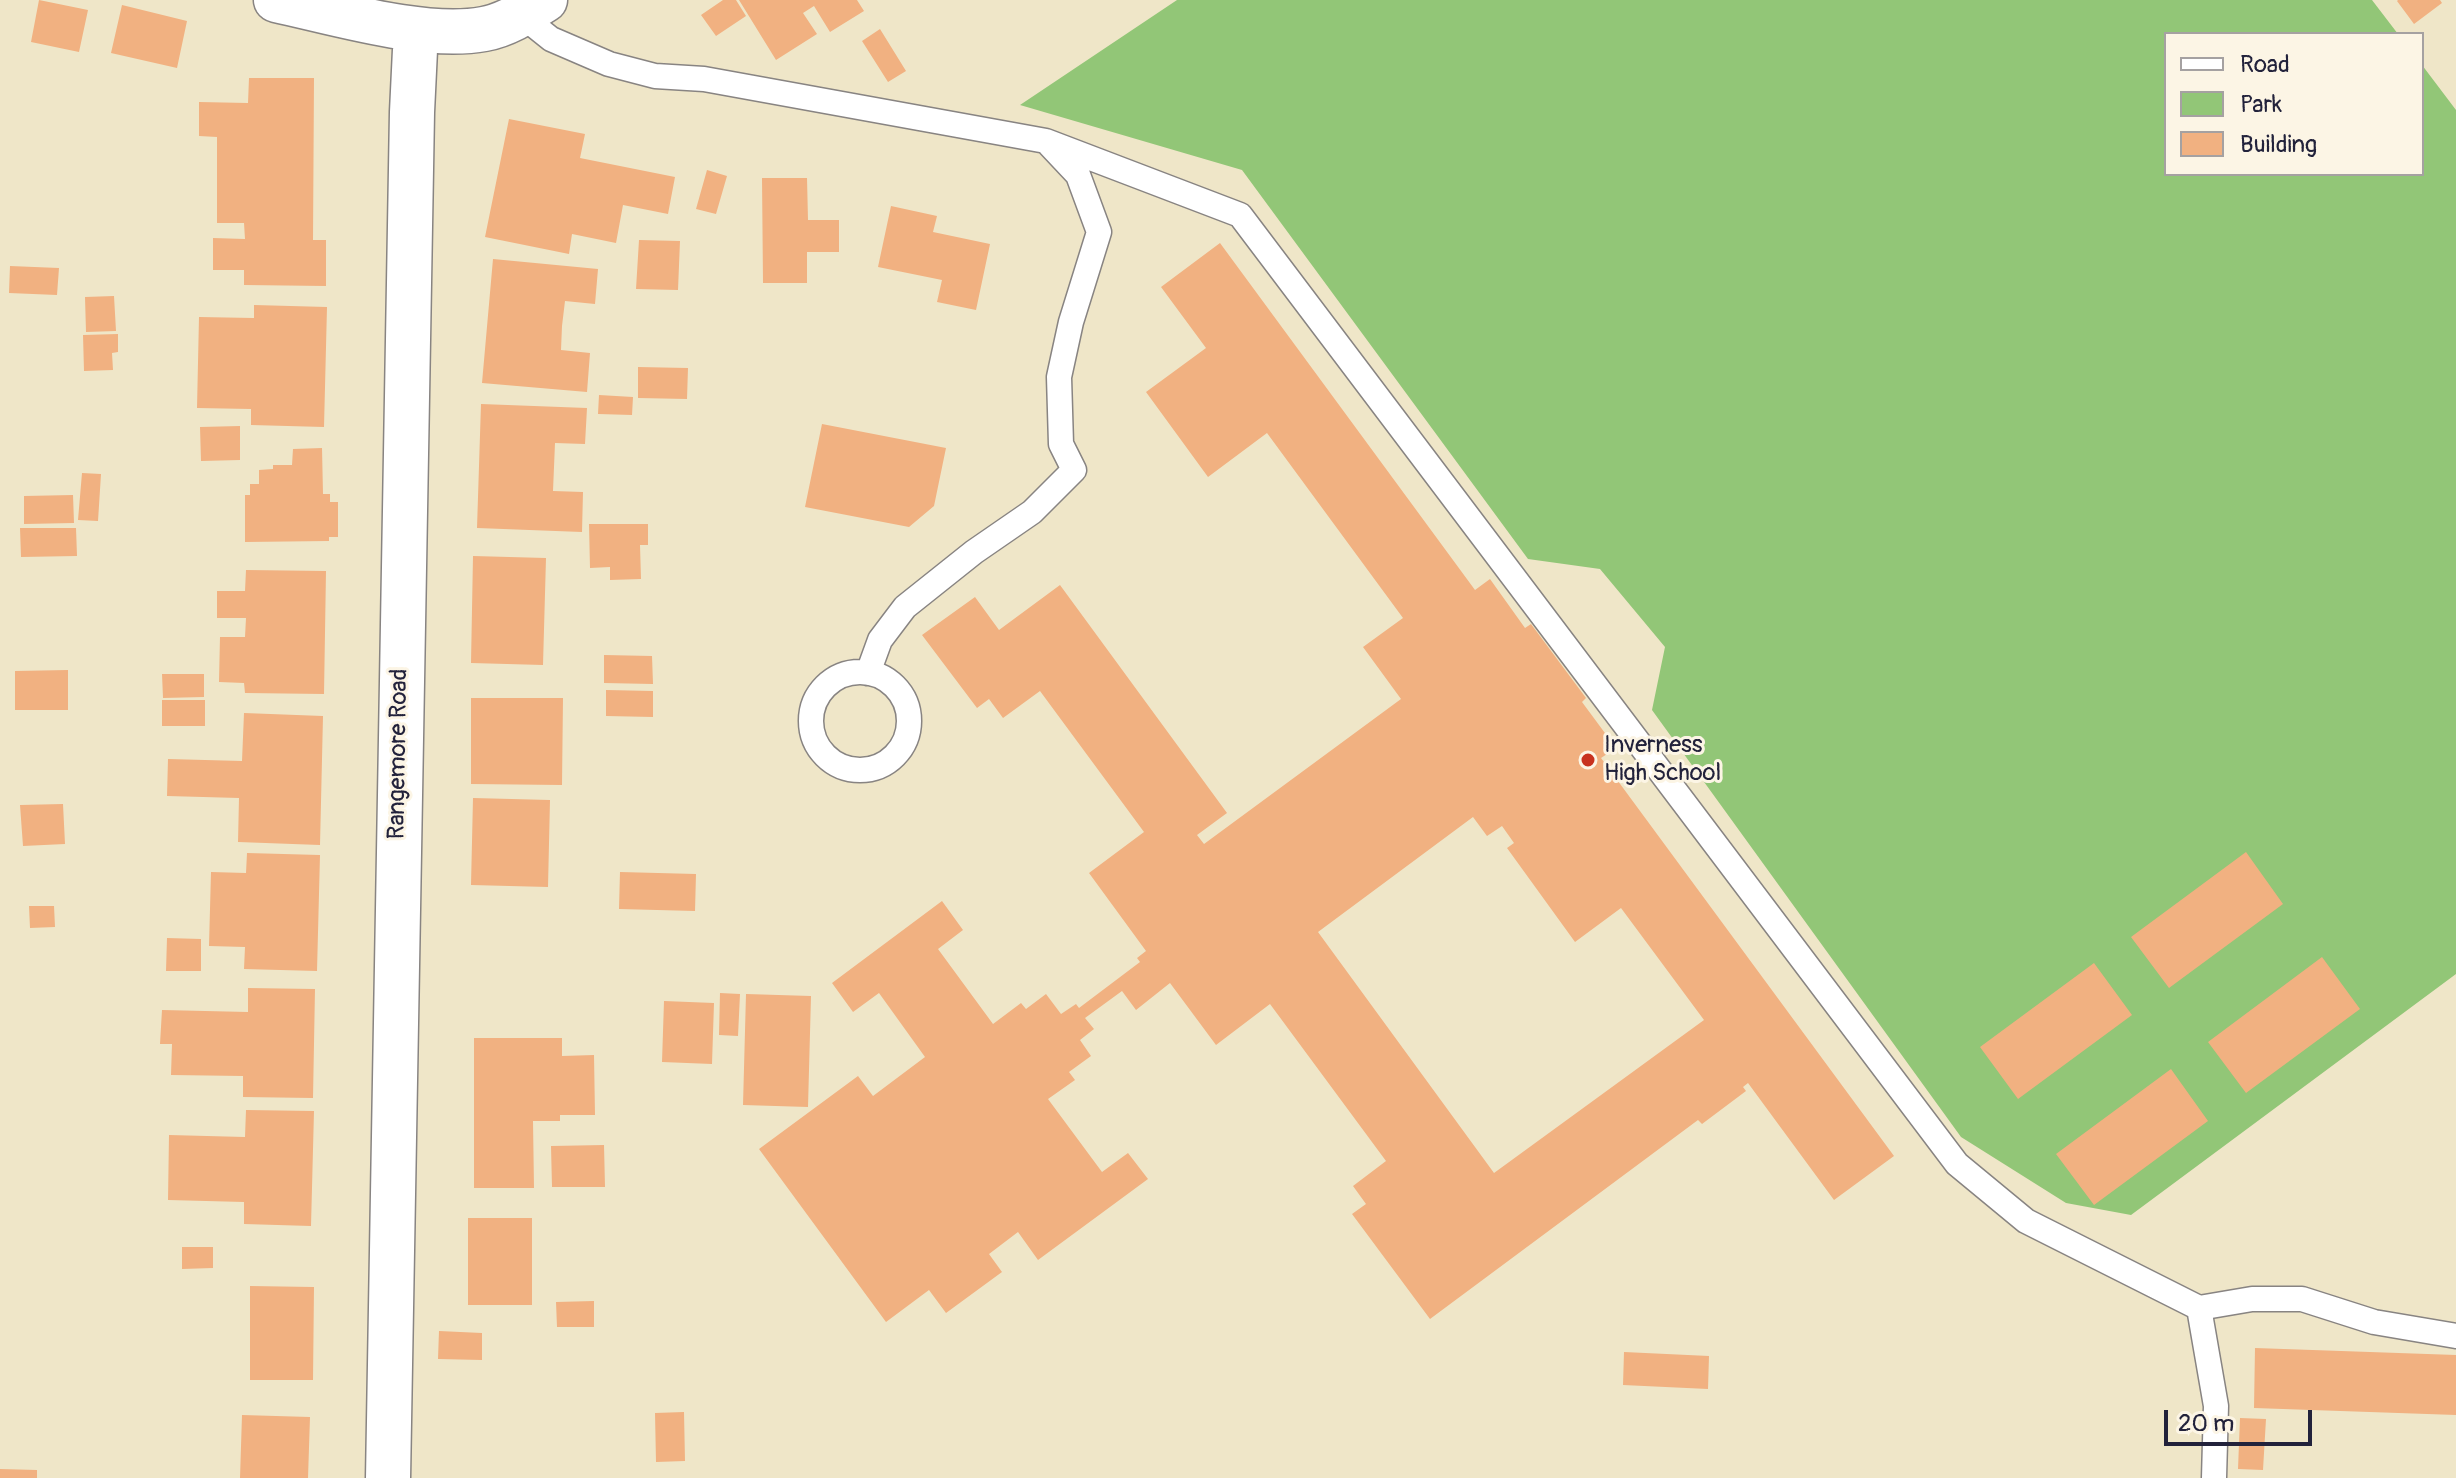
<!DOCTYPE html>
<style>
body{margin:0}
#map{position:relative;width:2456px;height:1478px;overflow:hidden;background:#efe6c8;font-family:Pangolin,sans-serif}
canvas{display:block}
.legend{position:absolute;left:2164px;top:32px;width:260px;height:144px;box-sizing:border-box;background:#fcf5e5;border:2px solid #a5a1a1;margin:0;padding:10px 14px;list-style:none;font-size:24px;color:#22223b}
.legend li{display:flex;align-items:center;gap:16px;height:40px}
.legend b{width:40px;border:2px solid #a5a1a1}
.scale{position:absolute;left:2164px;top:1410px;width:148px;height:36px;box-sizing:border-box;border:4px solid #22223b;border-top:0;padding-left:10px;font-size:24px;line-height:28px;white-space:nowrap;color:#22223b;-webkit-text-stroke:6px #fcf5e5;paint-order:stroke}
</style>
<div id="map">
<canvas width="2456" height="1478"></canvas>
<ul class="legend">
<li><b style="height:10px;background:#fff"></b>Road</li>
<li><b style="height:22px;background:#92c677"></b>Park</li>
<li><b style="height:22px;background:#f1b181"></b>Building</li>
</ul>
<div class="scale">20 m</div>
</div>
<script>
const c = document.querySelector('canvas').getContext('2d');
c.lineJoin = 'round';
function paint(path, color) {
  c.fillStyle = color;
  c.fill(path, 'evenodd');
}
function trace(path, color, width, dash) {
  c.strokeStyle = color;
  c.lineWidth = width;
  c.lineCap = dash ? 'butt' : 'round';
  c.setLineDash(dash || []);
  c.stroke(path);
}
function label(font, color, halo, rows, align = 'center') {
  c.font = font + ' Pangolin,sans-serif';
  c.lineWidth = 6;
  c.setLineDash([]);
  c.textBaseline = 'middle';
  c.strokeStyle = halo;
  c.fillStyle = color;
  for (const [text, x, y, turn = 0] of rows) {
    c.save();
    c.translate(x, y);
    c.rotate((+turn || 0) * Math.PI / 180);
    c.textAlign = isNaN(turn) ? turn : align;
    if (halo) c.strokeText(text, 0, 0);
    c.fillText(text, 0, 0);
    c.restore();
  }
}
paint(new Path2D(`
 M1177,0H2372L2398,34H2166V174H2422V65L2456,110V974L2131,1215L2066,1203L1961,1137L1652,710L1665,647L1600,569L1528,559L1242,170L1020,105Z`), '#92c677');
paint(new Path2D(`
 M39,0L88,10L79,52L31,42Z
 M723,0H736L746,16L716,36L701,15Z
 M739,0H857L864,11L830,32L814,6L803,13L817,34L776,60Z
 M2398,0H2440L2442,3L2414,24L2397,1Z
 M122,5L187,21L177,68L111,53Z
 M880,29L906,71L888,82L862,41Z
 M249,78H314L313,240H326V286L244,285V270H213V238L245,239L244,223H217V137L199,136V102L248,103Z
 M509,119L585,134L580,158L675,177L668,214L623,205L616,243L572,234L569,254L485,237Z
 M707,170L727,176L716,214L696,209Z
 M762,178H807L808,220H839V252H807V283H763Z
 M891,206L937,216L933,232L990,244L976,310L937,302L942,280L878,267Z
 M639,240L680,241L678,290L636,289Z
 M1220,243L1475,590L1490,579L1525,628L1531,624L1586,698L1582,702L1616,748L1601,758L1894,1156L1834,1200L1748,1083L1743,1087L1746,1091L1702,1124L1698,1120L1430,1319L1352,1214L1366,1204L1353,1186L1386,1161L1270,1004L1216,1045L1170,983L1136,1010L1122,991L1085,1018L1094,1029L1080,1040L1091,1056L1069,1072L1075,1080L1048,1099L1102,1172L1128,1153L1148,1179L1038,1260L1018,1232L989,1254L1002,1272L946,1313L929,1290L886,1322L759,1149L858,1076L873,1096L925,1057L879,993L853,1012L832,983L942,901L963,930L938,949L993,1024L1021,1003L1026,1009L1046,994L1061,1014L1076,1004L1079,1008L1140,962L1137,958L1146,951L1089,873L1144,832L1040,691L1003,718L989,699L977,708L922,635L975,597L999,630L1060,585L1227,813L1197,835L1204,844L1401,699L1363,647L1403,618L1267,433L1208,477L1146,392L1206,348L1161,287ZM1473,817L1487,836L1502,826L1514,843L1507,848L1575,942L1621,908L1704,1020L1494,1173L1318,932Z
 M493,259L598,269L595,304L565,301L562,326L561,350L590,353L587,392L482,383Z
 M10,266L59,268L57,295L9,293Z
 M114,296L116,331L86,332L85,297Z
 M254,305L327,307L324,427L251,425V409L197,408L199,317L254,318Z
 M118,334V352L112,353L113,370L84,371L83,335Z
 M638,367L688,368L687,399L638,398Z
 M599,395L633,397L632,415L598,414Z
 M481,404L587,408L585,444L555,443L553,491L583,492L582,532L477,528Z
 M822,424L946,448L934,506L909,527L805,507Z
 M240,426V460L201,461L200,427Z
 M322,448L323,494H330V502H338V537H329V541L245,542V495H250V484H259V470L273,469V465H292L293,449Z
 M82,473L101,474L98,521L78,520Z
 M73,495L74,523L24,524V496Z
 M589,524H648V545H640L641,579L610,580V567L590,568Z
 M20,528H76L77,556L21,557Z
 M473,556L546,558L543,665L471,663Z
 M246,570L326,571L324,694L245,693L244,683L219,682L220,637H245L246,618H217V591H245Z
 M604,655L652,656L653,684L604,683Z
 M68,670V710H15V671Z
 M162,674H204V697L163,698Z
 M606,690L653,691V717L606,716Z
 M471,698H563L562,785L471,784Z
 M162,700H205V726H162Z
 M244,713L323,716L320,845L238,842L239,798L167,796L168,759L242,761Z
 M473,798L550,800L548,887L471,885Z
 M63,804L65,844L23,846L20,805Z
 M2246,852L2283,904L2169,988L2131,937Z
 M247,853L320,855L317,971L244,969L245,947L209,946L211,872L246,873Z
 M620,872L696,874L695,911L619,909Z
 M29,906H54L55,927L30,928Z
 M167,938L201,939V971H166Z
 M2322,957L2360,1009L2246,1093L2208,1042Z
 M2094,963L2132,1015L2018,1099L1980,1047Z
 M248,988L315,989L313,1098L243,1097V1076L171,1075L172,1044H160L162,1010L248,1012Z
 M720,993L740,994L738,1036L719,1035Z
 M746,994L811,996L808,1107L743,1105Z
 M664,1001L714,1003L712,1064L662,1062Z
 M474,1038H562V1056L594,1055L595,1115H560V1121H533L534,1188H474Z
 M2171,1069L2208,1121L2094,1205L2056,1154Z
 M246,1110L314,1111L311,1226L244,1224V1202L168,1200L169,1135L245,1137Z
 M604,1145L605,1187H552L551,1146Z
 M468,1218H532V1305H468Z
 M182,1247H213V1268L182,1269Z
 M250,1286L314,1287L313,1380H250Z
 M594,1301V1327H557L556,1302Z
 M439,1331L482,1333V1360L438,1359Z
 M2255,1348L2456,1355V1415L2254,1408Z
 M1624,1352L1709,1356L1708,1389L1623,1385Z
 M684,1412L685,1461L656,1462L655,1413Z
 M242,1415L310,1417L308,1478H240Z
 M2240,1418L2266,1419L2263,1470L2238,1469Z
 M0,1469L37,1470V1478H0Z`), '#f1b181');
const lane = new Path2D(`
 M521,15L551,39L609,64L655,76L704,79L1046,141L1078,175L1099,232L1071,322L1059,377L1061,444L1074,470L1032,512L974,552L905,607L880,640L868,673
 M1046,141L1240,215L1957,1164L2026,1221L2199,1308L2252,1299H2302L2374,1322L2456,1336
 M811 721a49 49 0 1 1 98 0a49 49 0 1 1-98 0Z
 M2199,1308L2216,1406L2214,1478`);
const street = new Path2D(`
 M276,0C336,13 425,40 484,29C506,25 526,12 545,0
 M388,1478L412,112L416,29`);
trace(lane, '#888482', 27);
trace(street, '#888482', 47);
trace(lane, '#fff', 24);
trace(street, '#fff', 44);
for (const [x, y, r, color] of [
 [1588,760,8,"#c8321e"]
]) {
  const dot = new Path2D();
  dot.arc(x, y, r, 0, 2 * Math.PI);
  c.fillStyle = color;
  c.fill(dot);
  trace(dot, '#fcf5e5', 3);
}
label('24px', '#22223b', '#fcf5e5', [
 ["Inverness",1604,746],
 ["High School",1604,774]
], 'left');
label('24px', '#22223b', '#fcf5e5', [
 ["Rangemore Road",399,754,-89]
]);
</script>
